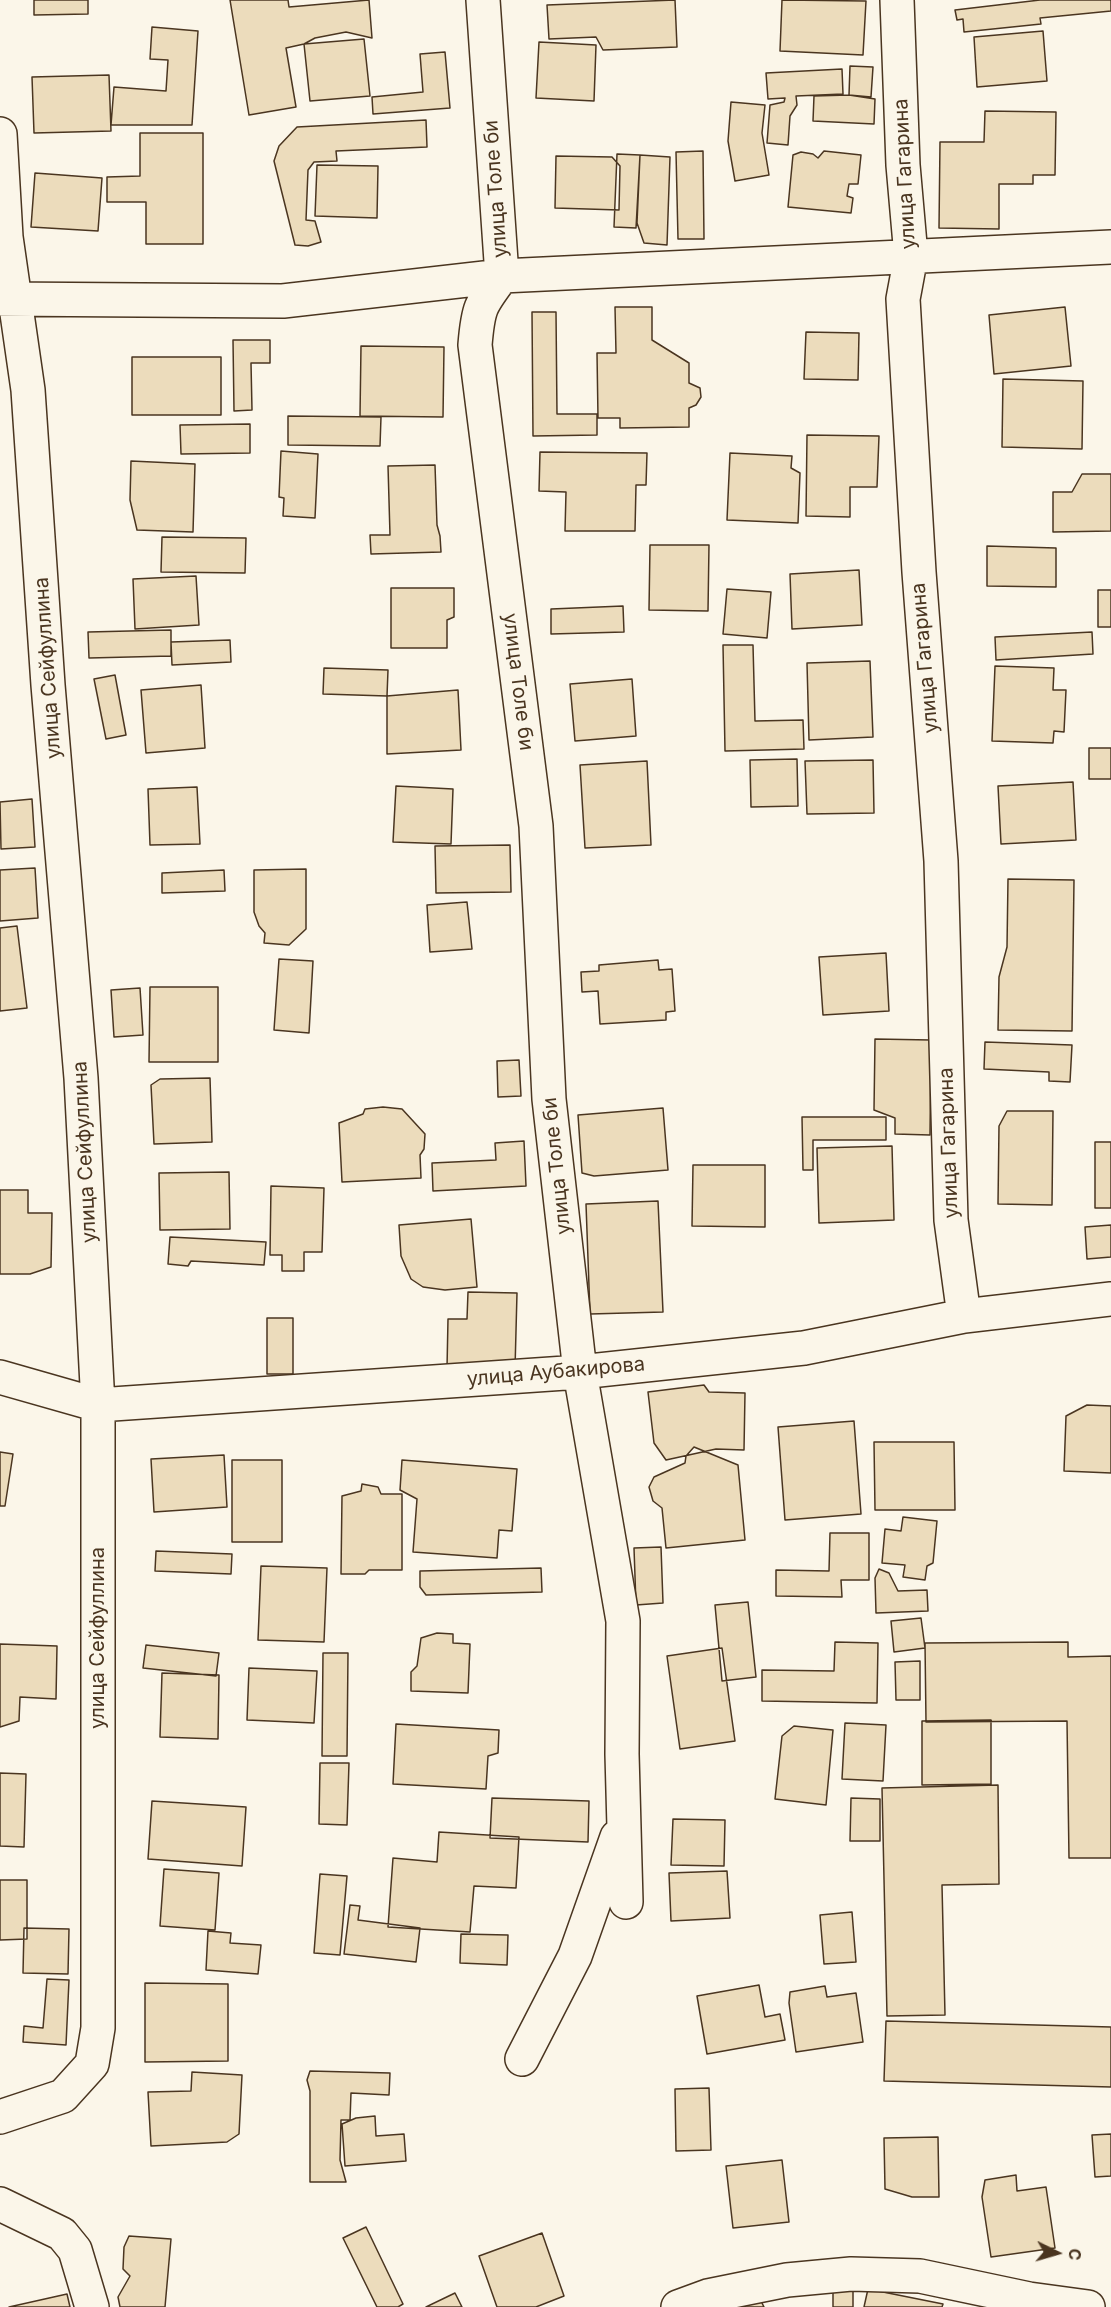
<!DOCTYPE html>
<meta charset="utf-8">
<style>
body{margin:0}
#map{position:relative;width:1111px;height:2307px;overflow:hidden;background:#fbf6e9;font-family:Inter,sans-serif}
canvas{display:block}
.north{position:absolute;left:1027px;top:2223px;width:60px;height:60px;-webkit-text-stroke:4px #fbf6e9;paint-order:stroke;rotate:95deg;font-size:16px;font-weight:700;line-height:24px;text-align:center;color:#4a3520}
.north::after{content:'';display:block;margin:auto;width:21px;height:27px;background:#4a3520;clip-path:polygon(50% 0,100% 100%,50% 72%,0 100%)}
</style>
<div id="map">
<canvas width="1111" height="2307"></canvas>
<div class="north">С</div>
</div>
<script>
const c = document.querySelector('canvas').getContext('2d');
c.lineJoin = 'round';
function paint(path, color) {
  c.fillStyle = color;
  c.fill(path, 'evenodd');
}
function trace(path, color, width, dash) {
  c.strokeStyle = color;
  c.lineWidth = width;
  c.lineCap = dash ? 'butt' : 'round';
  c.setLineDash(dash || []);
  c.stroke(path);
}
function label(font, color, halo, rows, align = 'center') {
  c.font = font + ' Inter,sans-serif';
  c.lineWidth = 4.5;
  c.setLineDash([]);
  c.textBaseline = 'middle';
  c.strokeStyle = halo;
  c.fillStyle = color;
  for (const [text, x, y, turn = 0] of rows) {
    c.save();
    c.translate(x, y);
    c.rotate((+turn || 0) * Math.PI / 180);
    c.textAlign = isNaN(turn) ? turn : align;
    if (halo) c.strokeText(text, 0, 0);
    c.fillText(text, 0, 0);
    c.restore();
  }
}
const building = new Path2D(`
 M34,0H88V14L34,15Z
 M230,0H288L289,7L369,0L372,38L346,32L315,38L304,44L286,48L296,107L249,115Z
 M675,0L677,47L603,50L596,37L549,39L547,5Z
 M782,0L866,1L863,55L780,51Z
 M1040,0H1111V11L1040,18L1041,24L964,32L963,19L957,20L955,10Z
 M152,27L198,31L192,125H111L114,87L166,91L168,60L150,59Z
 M1043,31L1047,81L977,87L974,37Z
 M364,39L370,96L310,101L304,44Z
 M539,42L596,45L594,101L536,98Z
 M445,52L450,108L373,114L372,97L423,92L420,54Z
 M850,66L873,67L871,97L849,95Z
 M842,69L843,94L796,96L797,105L790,116L788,145L767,143L770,105L784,102L785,98L768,99L766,73Z
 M109,75L111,131L34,133L32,77Z
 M849,95L875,99L874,124L813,121L814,96Z
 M731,102L765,105L762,133L769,175L735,181L728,141Z
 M985,111L1056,112L1055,175H1033V184H999V229L939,228L940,142H984Z
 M426,120L427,147L336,151L337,161L314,162L308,170L306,220L315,221L321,242L308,246L295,245L274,161L279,146L297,127Z
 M140,133H203V244H146V202H107V177L140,176Z
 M703,151L704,239H678L676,152Z
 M824,151L861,155L858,184H849L847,196L853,198L851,213L788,207L793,155L801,152L813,154L818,158Z
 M617,154L640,155L636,228L614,227Z
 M640,155L670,157L667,245L644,243L637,223Z
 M556,156L612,157L620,166L619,210L555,208Z
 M317,165L378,166L377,218L315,216Z
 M35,173L102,178L98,231L31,227Z
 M615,307H652V340L689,363V383L700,388L701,397L696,405L689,408V427L620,428V418H598L597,353H616Z
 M1065,307L1071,366L994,374L989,315Z
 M532,312H556L557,414H597V435L533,436Z
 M806,332L859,333L858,380L804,379Z
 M233,340H270V363H251L252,410L234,411Z
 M361,346L444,347L443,417L360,416Z
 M132,357H221V415H132Z
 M1003,379L1083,381L1082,449L1002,447Z
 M288,416L381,417L380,446L288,445Z
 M250,424V453L181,454L180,425Z
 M807,435L879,436L877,487H850V517L806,516Z
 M281,451L318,454L315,518L283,516L284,498L279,497Z
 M540,452L647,453L646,485H636L635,531H565L566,492L539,491Z
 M730,453L792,456L791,468L800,473L798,523L727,520Z
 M131,461L195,464L193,532L137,530L130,500Z
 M435,465L437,525L440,536L441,552L371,554L370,535H390L388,466Z
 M1082,474H1111V531L1053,532V492H1072Z
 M162,537L246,538L245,573L161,572Z
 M650,545H709L708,611L649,610Z
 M987,546L1056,548V587L987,586Z
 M859,570L862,625L792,629L790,574Z
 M196,576L199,625L135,629L133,579Z
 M391,588H454V617L447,620V648H391Z
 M727,589L771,592L767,638L723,634Z
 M1098,590H1111V627H1098Z
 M623,606L624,632L551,634V609Z
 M171,630V656L89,658L88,632Z
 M1092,632L1093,654L996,660L995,637Z
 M230,640L231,662L172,665L171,642Z
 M723,645H753L755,721L803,720L804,749L725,751Z
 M870,661L873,737L809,740L807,663Z
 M995,666L1054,668L1053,690H1066L1064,732L1054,731L1053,743L992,741Z
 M324,668L388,670L387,696L323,694Z
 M115,675L126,735L106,739L94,679Z
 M632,679L636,736L575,741L570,684Z
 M201,685L205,748L146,753L141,690Z
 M458,690L461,750L387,754V696Z
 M1089,748H1111V779H1089Z
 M797,759L798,806L751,807L750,760Z
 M873,760L874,813L807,814L805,761Z
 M647,761L651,845L585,848L580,765Z
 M1073,782L1076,840L1001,844L998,786Z
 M396,786L453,789L451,844L393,842Z
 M197,787L200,844L150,845L148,789Z
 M32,799L35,847L1,849L0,802Z
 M510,845L511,892L436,893L435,846Z
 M35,868L38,918L0,921V870Z
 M306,869V929L289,945L264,943L265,933L259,926L254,912V870Z
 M224,870L225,891L162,893V873Z
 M1008,879L1074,880L1072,1031L998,1030L999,977L1007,947Z
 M467,902L472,949L430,952L427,905Z
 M17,926L27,1008L0,1011V928Z
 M886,953L889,1011L823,1015L819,957Z
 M279,959L313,961L309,1033L274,1030Z
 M658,960L659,970L672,969L675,1011L666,1012V1020L600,1024L598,991L582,992L581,972L599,971V965Z
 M150,987H218V1062H149Z
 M140,988L143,1035L114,1037L111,990Z
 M875,1039L931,1040L930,1135L895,1134V1118L874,1110Z
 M985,1042L1072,1045L1070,1082L1049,1081V1072L984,1069Z
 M519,1060L521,1096L498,1097L497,1061Z
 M210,1078L212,1142L154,1144L151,1085L160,1079Z
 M383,1107L402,1109L425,1134L424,1149L420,1155L421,1178L342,1182L339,1123L363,1114L365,1109Z
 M663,1108L668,1170L594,1176L582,1173L578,1115Z
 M1007,1111H1053L1052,1205L998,1204L999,1126Z
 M802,1117H886V1140H813V1170H803Z
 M524,1141L526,1186L433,1191L432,1163L496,1160L495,1143Z
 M1095,1142H1111V1208H1095Z
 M892,1146L894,1220L819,1223L817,1148Z
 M693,1165H765V1227L692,1226Z
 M229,1172L230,1229L160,1230L159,1173Z
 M271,1186L324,1188L322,1252H304V1271H282V1255H270Z
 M0,1190H28V1213H52L51,1267L30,1274H0Z
 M658,1201L663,1312L590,1314L586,1204Z
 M471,1219L477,1287L445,1290L423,1287L411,1279L401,1256L399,1225Z
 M1111,1225V1257L1087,1259L1085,1227Z
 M170,1237L266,1242L264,1265L191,1261L188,1266L168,1264Z
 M468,1292L517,1293L515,1369L447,1368L448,1319H467Z
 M267,1318H293V1374H267Z
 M704,1385L709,1392L745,1393L744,1450L716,1449L666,1460L654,1443L648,1392Z
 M1087,1405L1111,1406V1473L1064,1471L1066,1416Z
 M854,1421L861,1514L785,1520L778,1427Z
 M874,1442H954L955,1510H875Z
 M694,1447L738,1465L745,1540L666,1548L662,1508L653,1501L649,1487L654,1477L685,1463L686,1456Z
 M0,1452L13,1454L5,1506H0Z
 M224,1455L227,1507L154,1512L151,1459Z
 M232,1460H282V1542H232Z
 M402,1460L517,1469L512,1531L499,1530L497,1558L413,1552L417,1499L400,1490Z
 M362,1484L378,1487L381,1494H402V1570H369L365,1574H341L342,1496L361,1491Z
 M903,1517L937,1521L933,1563L927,1566L925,1580L903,1577L905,1565L882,1563L885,1529L901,1531Z
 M830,1533H869V1580H841L842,1597L776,1596V1570L829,1571Z
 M661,1547L663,1603L636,1605L634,1548Z
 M156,1551L232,1554L231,1574L155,1571Z
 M261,1566L327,1568L324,1642L258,1640Z
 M541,1568L542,1592L426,1595L420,1587V1571Z
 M879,1569L889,1573L898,1591L927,1590L928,1611L876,1613L875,1578Z
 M748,1602L756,1677L722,1681L715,1605Z
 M921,1618L925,1648L894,1652L891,1621Z
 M437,1633L453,1634V1643L470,1644L468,1693L411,1691V1672L417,1666L421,1638Z
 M835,1642L878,1643L877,1703L762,1701V1670L834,1671Z
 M1068,1642V1657L1111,1656V1858H1069L1067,1721L926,1722L925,1643Z
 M0,1644L57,1646L56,1699L20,1697L19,1721L0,1727Z
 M146,1645L219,1653L216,1676L143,1668Z
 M722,1648L735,1741L680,1749L667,1656Z
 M323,1653H348L347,1756H322Z
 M920,1661V1700H896L895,1662Z
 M249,1668L317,1671L314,1723L247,1720Z
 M162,1673L219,1675L218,1739L160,1737Z
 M991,1720V1784L922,1785V1721Z
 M845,1723L886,1725L883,1781L842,1779Z
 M396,1724L499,1730L498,1753L488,1756L486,1789L393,1784Z
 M794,1726L833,1730L826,1805L775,1799L782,1736Z
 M320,1763H349L347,1825L319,1824Z
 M0,1773L26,1774L24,1847L0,1846Z
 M998,1785L999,1884L942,1885L945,2015L887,2016L882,1788Z
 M492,1798L589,1801L588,1842L490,1838Z
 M851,1798L880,1799V1841H850Z
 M152,1801L246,1807L242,1866L148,1859Z
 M673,1819L725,1820L724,1866L671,1865Z
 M439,1832L519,1837L516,1888L474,1886L470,1932L388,1927L393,1858L437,1862Z
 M164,1869L219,1873L215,1930L160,1926Z
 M727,1871L730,1918L671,1921L669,1873Z
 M320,1874L347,1876L340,1955L314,1953Z
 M0,1880H27V1939L0,1940Z
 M350,1905L360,1906L358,1920L420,1928L416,1962L344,1954Z
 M852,1912L856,1962L824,1964L820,1915Z
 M24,1928L69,1929L68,1974L23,1973Z
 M208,1931L231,1933L230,1943L261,1945L258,1974L206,1970Z
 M461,1934L508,1935L507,1965L460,1963Z
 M47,1979L69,1980L66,2045L23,2042L24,2026L43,2028Z
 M145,1983L228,1984V2061L145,2062Z
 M759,1985L765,2017L780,2014L785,2040L707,2054L697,1996Z
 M825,1986L827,1997L856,1993L863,2042L796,2052L789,2003L790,1992Z
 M886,2021L1111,2027V2087L884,2081Z
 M310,2071L390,2073L389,2095L351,2093L350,2120H341L340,2160L346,2182H310V2091L307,2080Z
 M192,2072L242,2075L239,2134L227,2142L151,2146L148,2092L191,2091Z
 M709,2088L711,2150L676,2151L675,2089Z
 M375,2116L376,2136L404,2134L406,2161L345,2166L342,2124L356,2118Z
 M1111,2134V2176L1095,2177L1092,2135Z
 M938,2137L939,2197H912L885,2189L884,2138Z
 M782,2160L789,2222L733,2228L726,2166Z
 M1016,2175L1017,2191L1046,2187L1055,2248L991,2257L982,2197L985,2180Z
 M366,2227L403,2304L398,2307H377L343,2238Z
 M542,2233L564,2296L536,2307H497L479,2256Z
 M129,2236L171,2239L165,2307H120L118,2297L130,2276L123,2269L124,2247Z
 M833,2286L853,2287V2307H833Z
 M868,2289L943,2304L942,2307H864Z
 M455,2293L462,2307H426Z
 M67,2294L70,2307H9Z
 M760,2299L764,2307H742Z`);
paint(building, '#ecdcbc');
trace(building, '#4a3520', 1.5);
const minor = new Path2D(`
 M483,0L502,276C480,305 478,308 475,345L536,826L549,1099L580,1372L623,1621L622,1754L626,1902
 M897,0L903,165L911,256L903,299L919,572L941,861L951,1220L964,1316
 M0,134L6,237L28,390L48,685L81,1078L98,1405V2028L92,2064L63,2096L0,2117
 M0,299L283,301L502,276L1111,247
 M0,1377L98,1405L580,1372L804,1348L964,1316L1111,1299
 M522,2059L575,1956L617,1837
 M0,2204L62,2234L75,2250L92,2307
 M678,2307L708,2296L787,2280L851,2274L920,2276L1029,2299L1088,2307`);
trace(minor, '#4a3520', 36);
trace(minor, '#fbf6e9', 33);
label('20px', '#4a3520', '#fbf6e9', [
 ["улица Гагарина",905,174,-93],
 ["улица Толе би",496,189,-94],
 ["улица Гагарина",925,658,-95],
 ["улица Сейфуллина",48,668,-94],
 ["улица Толе би",518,682,83],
 ["улица Гагарина",949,1143,-92],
 ["улица Сейфуллина",85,1152,-93],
 ["улица Толе би",557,1166,-96],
 ["улица Аубакирова",556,1372,-5],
 ["улица Сейфуллина",98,1638,-90]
]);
</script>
